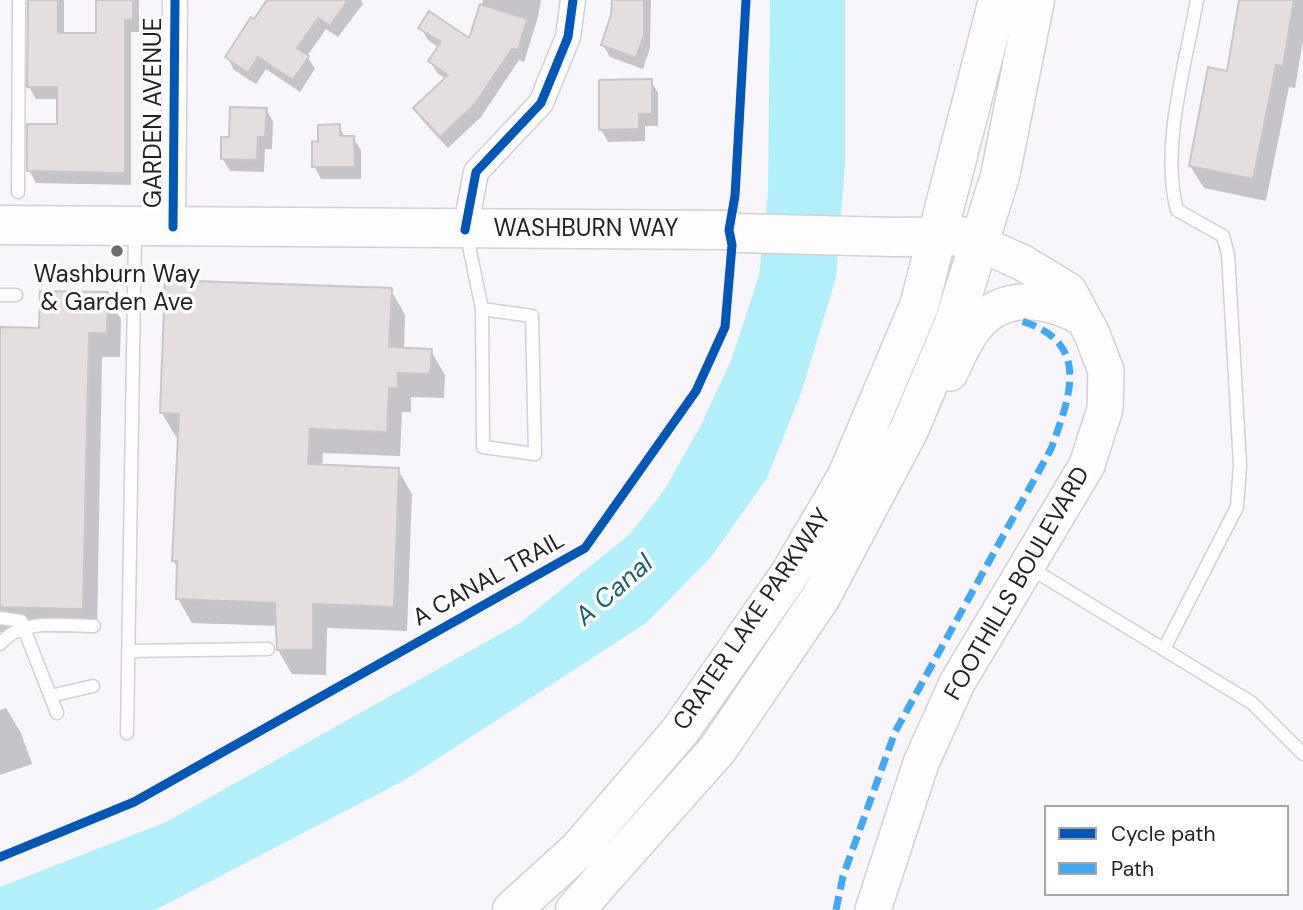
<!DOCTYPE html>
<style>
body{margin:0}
#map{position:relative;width:1303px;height:910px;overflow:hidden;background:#f8f5fb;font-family:"DM Sans",sans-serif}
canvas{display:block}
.legend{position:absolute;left:1044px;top:805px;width:245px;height:91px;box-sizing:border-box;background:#fff;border:2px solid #a7a5a9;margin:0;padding:9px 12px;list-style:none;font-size:21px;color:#241f27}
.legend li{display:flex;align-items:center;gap:14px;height:35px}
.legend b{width:35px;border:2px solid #a7a5a9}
</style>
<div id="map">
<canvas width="1303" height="910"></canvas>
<ul class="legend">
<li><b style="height:9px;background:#0057b8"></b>Cycle path</li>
<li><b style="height:9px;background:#3fa9f5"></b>Path</li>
</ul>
</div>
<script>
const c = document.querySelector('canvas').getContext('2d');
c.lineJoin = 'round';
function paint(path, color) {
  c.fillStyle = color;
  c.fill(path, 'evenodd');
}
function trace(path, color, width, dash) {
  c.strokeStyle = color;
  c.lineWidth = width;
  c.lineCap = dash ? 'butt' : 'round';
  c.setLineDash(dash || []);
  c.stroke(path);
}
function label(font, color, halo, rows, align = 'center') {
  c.font = font + ' "DM Sans",sans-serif';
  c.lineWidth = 7;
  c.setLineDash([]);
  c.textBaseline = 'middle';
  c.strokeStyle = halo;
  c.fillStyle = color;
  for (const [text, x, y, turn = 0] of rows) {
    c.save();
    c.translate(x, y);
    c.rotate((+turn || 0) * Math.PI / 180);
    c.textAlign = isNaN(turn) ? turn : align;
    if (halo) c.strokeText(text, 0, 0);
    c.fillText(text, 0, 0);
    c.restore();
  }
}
paint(new Path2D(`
 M770,0H845V164L836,278L801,393L767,478L711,557L646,623L403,781L155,910H0V887L166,822L520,623L630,534L665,489L702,423L732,358L759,275L768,194Z`), '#b1effb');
paint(new Path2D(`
 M29,0H64V35H98V0H139V32H131V185L36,183L29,170L58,126V99H36L29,87Z
 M269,0H361L363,4L338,37L326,29L307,56L315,69L300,92L266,69L256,84L234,70L227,57Z
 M483,0H541L538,17L524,62L519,60L481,117L448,148L422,120L415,108L446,79L438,74L430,61L439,48L428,40L421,28L470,41Z
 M613,0H651L650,48L643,69L610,57L603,45L613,15Z
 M1241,0H1303V41L1295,88L1289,87L1266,201L1204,188L1190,166L1229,73Z
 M651,81L658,93V126H645V141L608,142L601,129Z
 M266,109L273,122L272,149H265L264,172L230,171L222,158L231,139Z
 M339,126L345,138H353L361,150V179H321L314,166L319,143Z
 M391,290L405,315L404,350L431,351L445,375L444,398L411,397V412H402L400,456L323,453L322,467L398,470L412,494L407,631L327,628L326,675L292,674L278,650V626L192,623L178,599L179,570L173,560L180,438L176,437L162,413Z
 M106,294L121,319L120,357H102L97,633L0,632V329L41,330Z
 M6,708L21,733L32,764L0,775V710Z`), '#0003');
const building = new Path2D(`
 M28,0H58V33H96V0H133V20H125V173L27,171V124H57V87H27Z
 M267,0H348L330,26L318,18L297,48L309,56L293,80L258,57L248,73L225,57L251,17L254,19Z
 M612,0H644V35L636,58L601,45L611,15Z
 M1239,0H1294L1283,66L1276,65L1253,179L1189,166L1208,67L1227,71Z
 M480,4L527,19L518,50L512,49L474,105L440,137L413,108L448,75L428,61L441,42L418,28L429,11L469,38Z
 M652,79V114H639V129L599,130V80Z
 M230,107L267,108L265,137H258L257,160L221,159V137H229Z
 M340,124V136H354L355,167H312V141L318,142V125Z
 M165,280L392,288L389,347L432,349L430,374L398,373V388H389L387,432L310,429L308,464L399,468L394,607L313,604V650H277L275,603L176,599L177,561H172L179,414L160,413Z
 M40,291L108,292L107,333H89L83,609L0,607V327L39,328Z`);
paint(building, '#e4dfde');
trace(building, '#cac6c5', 2);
const lane = new Path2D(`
 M18,192L19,0
 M466,231L482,309L483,447L535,454L532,316L482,309
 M0,295H16
 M1030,568L1252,703L1303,754
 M0,618L21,621L57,713
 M0,644C22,617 63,626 94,626
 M1164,649L1237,507L1240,465L1228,254L1223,236L1177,210C1160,148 1186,62 1197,0
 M128,651L268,649
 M50,696L93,686
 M127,733L135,230`);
const street = new Path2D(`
 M173,227L175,0
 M465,230L476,172L541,103L568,37L573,0`);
const secondary = new Path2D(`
 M950,373C958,357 964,340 976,326C1004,291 1049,299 1084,319
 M873,910L921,763L957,683L1087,465L1105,409L1106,371L1092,334L1069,291L1023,263L979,243`);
const primary = new Path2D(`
 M0,225L729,230L737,233L894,237L960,236
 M512,910L578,850L680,731L789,575L847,476L919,306L998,0
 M575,910L718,749L821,597L909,430L954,323L1000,176L1035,0`);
trace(lane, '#d3cfd6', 15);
trace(street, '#d3cfd6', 27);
trace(secondary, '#d3cfd6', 38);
trace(primary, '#d3cfd6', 41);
trace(lane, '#fefefe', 12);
trace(street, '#fefefe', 24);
trace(secondary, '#fefefe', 35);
trace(primary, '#fefefe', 38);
trace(new Path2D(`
 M836,910L843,876L895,732L1051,449C1071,394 1092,341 1018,320`), '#3fa9f5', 7, [14, 7]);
trace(new Path2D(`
 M173,227L175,0
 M465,230L476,172L541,103L568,37L573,0
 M0,857L134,802L585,548L696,391L725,327L732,245L729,230L735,196L746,0`), '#0057b8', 9);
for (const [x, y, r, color] of [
 [117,251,7,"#6e6a71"]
]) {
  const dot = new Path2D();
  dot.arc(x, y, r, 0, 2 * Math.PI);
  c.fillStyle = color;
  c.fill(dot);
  trace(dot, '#fff', 2.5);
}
label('24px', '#241f27', '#fff', [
 ["GARDEN AVENUE",155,113,-90],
 ["WASHBURN WAY",586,230],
 ["A CANAL TRAIL",489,580,-29],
 ["FOOTHILLS BOULEVARD",1018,584,-60],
 ["CRATER LAKE PARKWAY",753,620,-56]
]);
label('24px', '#241f27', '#fff', [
 ["Washburn Way",117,276],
 ["& Garden Ave",117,304]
]);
label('italic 26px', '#18626d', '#fff', [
 ["A Canal",615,591,-41]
]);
</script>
